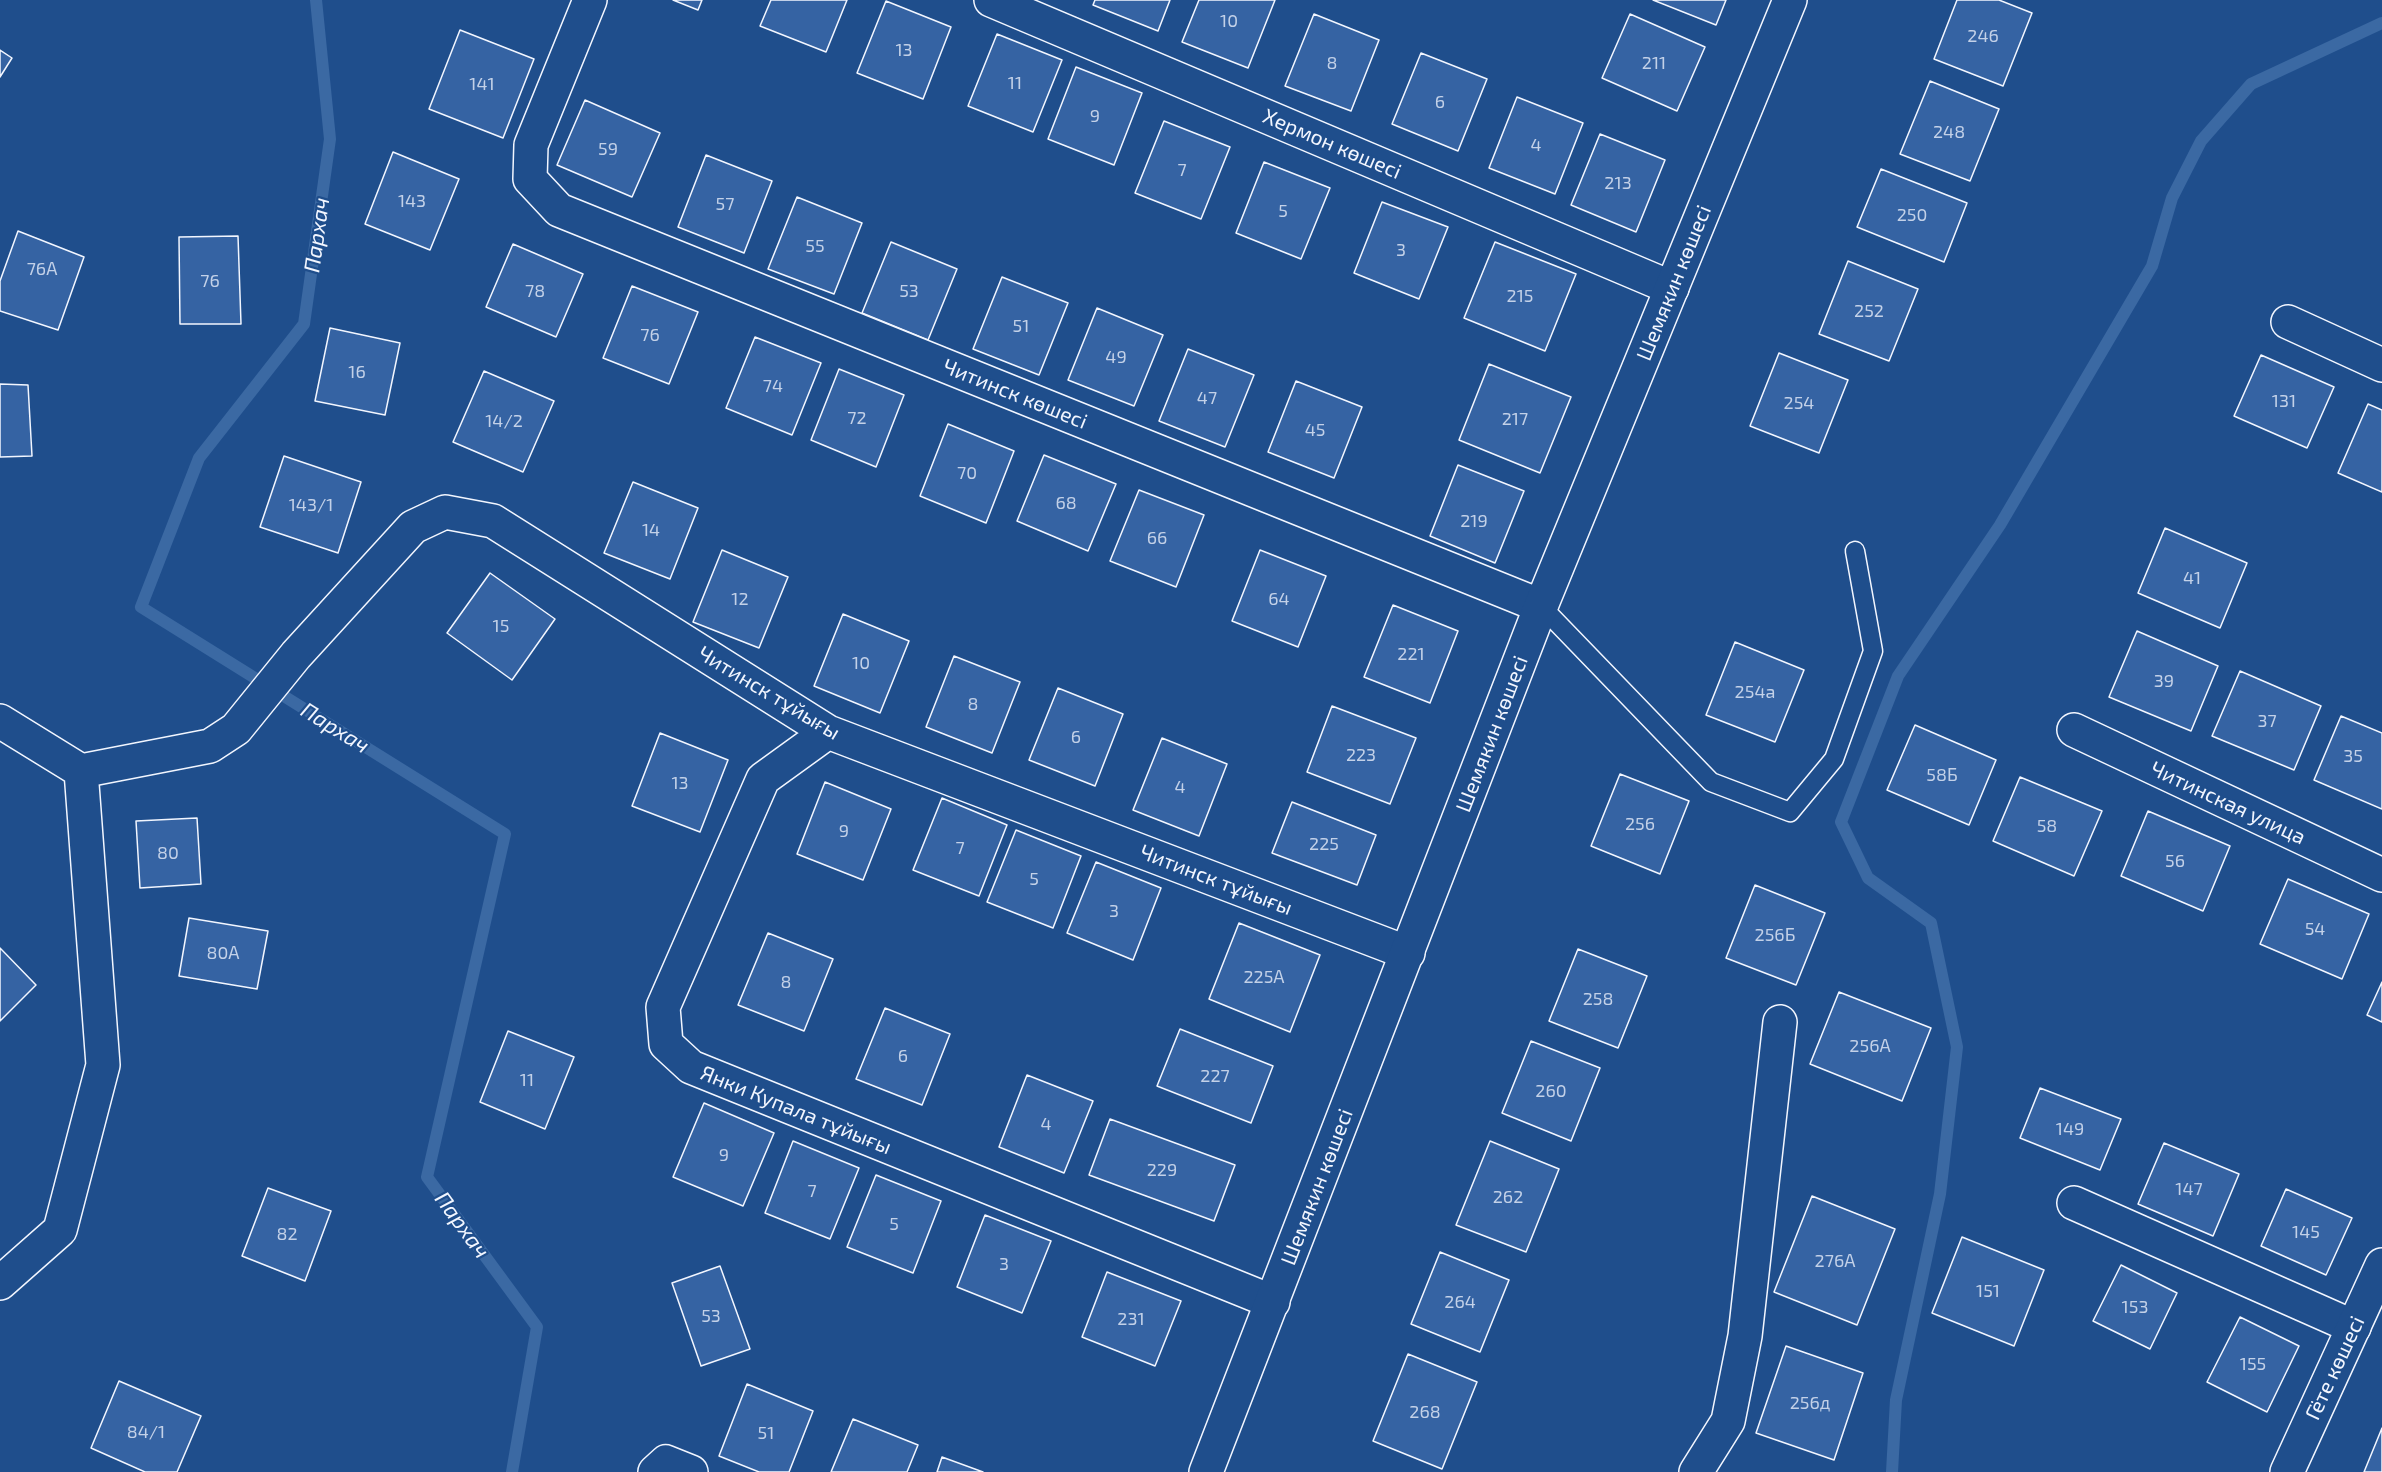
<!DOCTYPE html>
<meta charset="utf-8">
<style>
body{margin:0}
canvas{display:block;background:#1f4e8c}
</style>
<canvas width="2382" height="1472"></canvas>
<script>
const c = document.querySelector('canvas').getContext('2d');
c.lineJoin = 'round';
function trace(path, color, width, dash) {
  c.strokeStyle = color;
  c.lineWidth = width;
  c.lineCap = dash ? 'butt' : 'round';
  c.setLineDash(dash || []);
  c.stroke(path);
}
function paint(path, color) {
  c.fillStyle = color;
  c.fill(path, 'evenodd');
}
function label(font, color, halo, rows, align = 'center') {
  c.font = font + ' "Exo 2",sans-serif';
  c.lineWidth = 4.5;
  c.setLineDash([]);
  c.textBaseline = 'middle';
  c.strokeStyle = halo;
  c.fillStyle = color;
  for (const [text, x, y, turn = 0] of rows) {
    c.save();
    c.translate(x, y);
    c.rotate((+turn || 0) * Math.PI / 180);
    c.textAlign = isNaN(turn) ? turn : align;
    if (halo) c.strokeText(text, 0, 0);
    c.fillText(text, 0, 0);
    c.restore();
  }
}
trace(new Path2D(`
 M316,0L330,139L304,324L199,458L141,607L505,834L427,1177L537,1327L512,1472
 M1892,1472L1896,1400L1940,1194L1957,1047L1931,923L1868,878L1841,822L1898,676L2000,525L2152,266L2172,198L2201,141L2251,84L2382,23`), '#3b69a3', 12);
const building = new Path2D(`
 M673,0H702L698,10Z
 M771,0H847L826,52L760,26Z
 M1095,0H1170L1158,31L1093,5Z
 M1199,0H1275L1248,68L1182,42Z
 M1653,0H1726L1716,25Z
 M1957,0H1999L2032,13L2003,86L1934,59Z
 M886,1L951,27L923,99L857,73Z
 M1314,14L1379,40L1351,111L1285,86Z
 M1630,14L1705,47L1677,111L1602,78Z
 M460,30L534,59L503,138L429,109Z
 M997,34L1062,60L1033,132L968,106Z
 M0,50L12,58L0,77Z
 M1421,53L1487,79L1458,151L1392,124Z
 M1076,67L1142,93L1114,165L1048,139Z
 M1930,81L1999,109L1970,181L1900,154Z
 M1517,97L1583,123L1555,194L1489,168Z
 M585,100L660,133L632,197L557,165Z
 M1164,121L1230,147L1201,219L1135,193Z
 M1600,134L1665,160L1636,232L1571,205Z
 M393,152L459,179L430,250L365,224Z
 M706,155L772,181L744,253L678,227Z
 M1264,162L1330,188L1301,259L1236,233Z
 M1881,169L1967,203L1944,262L1857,227Z
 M797,197L862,223L834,294L768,269Z
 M1382,202L1448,227L1419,299L1354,273Z
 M18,231L84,257L58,330L0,311V281Z
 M238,236L241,324H180L179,237Z
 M891,242L957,269L928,340L862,313Z
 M1495,242L1576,274L1545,351L1464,318Z
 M513,244L583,274L556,337L486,307Z
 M1848,261L1918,289L1889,361L1819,334Z
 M1002,277L1068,303L1039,375L973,349Z
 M632,286L698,312L669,384L603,358Z
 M1097,308L1163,335L1134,406L1068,380Z
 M330,328L400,343L385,415L315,401Z
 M755,337L821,363L792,435L726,408Z
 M1188,349L1254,375L1225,447L1159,421Z
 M1779,353L1848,380L1819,453L1750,426Z
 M2261,355L2334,387L2307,448L2234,416Z
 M1489,364L1571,397L1540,473L1459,440Z
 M839,369L904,395L876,467L811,440Z
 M484,371L554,401L523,472L453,442Z
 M1296,381L1362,407L1334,478L1268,452Z
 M0,384L28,385L32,456L0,457Z
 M2368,404L2382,410V492L2338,473Z
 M948,424L1014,451L986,523L920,496Z
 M1044,455L1116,484L1088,551L1017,521Z
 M284,456L361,482L338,553L260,527Z
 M1458,465L1524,491L1495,563L1430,536Z
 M633,482L698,508L670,579L604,553Z
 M1139,490L1204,515L1176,587L1110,561Z
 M2165,528L2247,563L2220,628L2138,593Z
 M722,550L788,577L759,648L693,622Z
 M1260,550L1326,576L1298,647L1232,621Z
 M490,573L555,619L512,680L447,633Z
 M1393,605L1458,631L1430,703L1364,677Z
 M843,614L909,641L880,713L814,686Z
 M2137,631L2218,666L2191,731L2109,697Z
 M1735,642L1804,670L1775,742L1706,715Z
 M954,656L1020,682L992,753L926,727Z
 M2240,671L2321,706L2294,770L2212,736Z
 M1058,688L1123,714L1095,786L1029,760Z
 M1332,706L1416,738L1390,804L1307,772Z
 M2341,716L2382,733V809L2314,780Z
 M1915,725L1996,760L1969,825L1887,790Z
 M660,733L728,760L700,832L632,806Z
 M1162,738L1227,764L1199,836L1133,810Z
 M1620,774L1689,801L1660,874L1591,846Z
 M2020,777L2102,811L2074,876L1993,841Z
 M825,782L891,809L863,880L797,854Z
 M942,798L1007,825L979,896L913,870Z
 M1292,802L1376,835L1357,885L1272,853Z
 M2148,811L2230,846L2203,911L2121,876Z
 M197,818L201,884L140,888L136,821Z
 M1016,830L1081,856L1053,928L987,902Z
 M1096,862L1161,888L1133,960L1067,933Z
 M2288,879L2369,914L2342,979L2260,944Z
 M1755,885L1825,913L1796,985L1726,958Z
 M189,918L268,931L257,989L179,976Z
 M1239,923L1320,955L1290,1032L1209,999Z
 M768,933L833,959L804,1031L738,1005Z
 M0,948L36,985L0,1021Z
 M1578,949L1647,976L1618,1048L1549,1021Z
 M2382,982V1022L2367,1015Z
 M1839,992L1931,1028L1902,1101L1810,1064Z
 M885,1008L950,1034L922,1105L856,1079Z
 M1180,1029L1273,1066L1251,1123L1157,1086Z
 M508,1031L574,1057L545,1129L480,1102Z
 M1531,1041L1600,1068L1571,1141L1502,1113Z
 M1027,1075L1093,1101L1064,1173L999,1147Z
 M2040,1088L2121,1119L2100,1170L2020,1138Z
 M704,1103L774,1133L743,1206L673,1177Z
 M1110,1119L1235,1165L1214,1221L1089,1175Z
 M793,1141L859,1168L830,1239L765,1213Z
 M1490,1141L1559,1169L1526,1252L1456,1225Z
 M2164,1143L2239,1174L2213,1236L2138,1204Z
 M876,1175L941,1201L913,1273L847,1247Z
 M268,1188L331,1211L305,1281L242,1256Z
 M2286,1189L2352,1218L2326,1275L2261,1246Z
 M1812,1196L1895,1229L1857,1325L1774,1292Z
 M985,1215L1051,1241L1022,1313L957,1287Z
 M1962,1237L2044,1270L2014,1346L1932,1313Z
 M1440,1252L1509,1280L1480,1352L1411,1324Z
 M2121,1265L2177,1293L2150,1349L2093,1321Z
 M720,1266L750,1349L701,1366L672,1283Z
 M1107,1272L1181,1301L1155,1366L1082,1337Z
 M2240,1317L2299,1346L2267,1412L2207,1382Z
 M1786,1346L1863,1373L1834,1460L1756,1433Z
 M1408,1354L1477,1382L1442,1469L1373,1441Z
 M119,1381L201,1416L177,1472H145L91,1448Z
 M747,1384L813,1411L789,1472H759L719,1456Z
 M853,1419L918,1445L907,1472H831Z
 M2382,1428V1472H2364Z
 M942,1457L983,1472H937Z`);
paint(building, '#3563a3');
trace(building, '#f2f6ff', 1.5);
const lane = new Path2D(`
 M1541,606L1711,782L1790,812L1834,759L1873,651L1855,551`);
const street = new Path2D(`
 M590,0L531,145L530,179L559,210L1541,606
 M991,0L1672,288
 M2288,322L2382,365
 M0,721L81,771L103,1065L60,1230L0,1283
 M2074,730L2382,875
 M828,732L763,779L663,1007L666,1044L691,1067L1273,1302
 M81,771L210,746L236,729L296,655L413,527L445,512L493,521L828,732L1408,953
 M2074,1203L2354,1327
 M655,1472L666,1462L691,1472
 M1696,1472L1728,1421L1745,1336L1780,1022`);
const secondary = new Path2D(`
 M1206,1472L1541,606L1790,0
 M2287,1472L2382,1265`);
trace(lane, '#f2f6ff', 21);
trace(street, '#f2f6ff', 36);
trace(secondary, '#f2f6ff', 36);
trace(lane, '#1f4e8c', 18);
trace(street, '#1f4e8c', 33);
trace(secondary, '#1f4e8c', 33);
label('18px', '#c3d1e8', null, [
 ["10",1229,21],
 ["246",1983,36],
 ["13",904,50],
 ["8",1332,63],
 ["211",1654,63],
 ["11",1015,83],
 ["141",482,84],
 ["6",1440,102],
 ["9",1095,116],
 ["248",1949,132],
 ["4",1536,145],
 ["59",608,149],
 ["7",1182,170],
 ["213",1618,183],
 ["143",412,201],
 ["57",725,204],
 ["5",1283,211],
 ["250",1912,215],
 ["55",815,246],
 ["3",1401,250],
 ["76А",42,269],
 ["76",210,281],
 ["78",535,291],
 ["53",909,291],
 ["215",1520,296],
 ["252",1869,311],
 ["51",1021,326],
 ["76",650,335],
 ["49",1116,357],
 ["16",357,372],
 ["74",773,386],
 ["47",1207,398],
 ["131",2284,401],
 ["254",1799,403],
 ["72",857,418],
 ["217",1515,419],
 ["14/2",504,421],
 ["45",1315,430],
 ["70",967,473],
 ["68",1066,503],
 ["143/1",311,505],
 ["219",1474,521],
 ["14",651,530],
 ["66",1157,538],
 ["41",2192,578],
 ["12",740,599],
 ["64",1279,599],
 ["15",501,626],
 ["221",1411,654],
 ["10",861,663],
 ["39",2164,681],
 ["254а",1755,692],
 ["8",973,704],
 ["37",2267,721],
 ["6",1076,737],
 ["223",1361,755],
 ["35",2353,756],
 ["58Б",1942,775],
 ["13",680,783],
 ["4",1180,787],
 ["256",1640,824],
 ["58",2047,826],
 ["9",844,831],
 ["225",1324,844],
 ["7",960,848],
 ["80",168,853],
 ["56",2175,861],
 ["5",1034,879],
 ["3",1114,911],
 ["54",2315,929],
 ["256Б",1775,935],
 ["80А",223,953],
 ["225А",1264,977],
 ["8",786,982],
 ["258",1598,999],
 ["256А",1870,1046],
 ["6",903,1056],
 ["227",1215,1076],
 ["11",527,1080],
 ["260",1551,1091],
 ["4",1046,1124],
 ["149",2070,1129],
 ["9",724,1155],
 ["229",1162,1170],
 ["147",2189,1189],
 ["7",812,1191],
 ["262",1508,1197],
 ["5",894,1224],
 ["145",2306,1232],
 ["82",287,1234],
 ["276А",1835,1261],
 ["3",1004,1264],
 ["151",1988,1291],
 ["264",1460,1302],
 ["153",2135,1307],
 ["53",711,1316],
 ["231",1131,1319],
 ["155",2253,1364],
 ["256д",1810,1403],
 ["268",1425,1412],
 ["84/1",146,1432],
 ["51",766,1433]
]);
label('21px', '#f2f6ff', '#1f4e8c', [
 ["Хермон көшесі",1332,144,23],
 ["Шемякин көшесі",1674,283,-68],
 ["Читинск көшесі",1015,394,22],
 ["Читинск тұйығы",769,693,31],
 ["Шемякин көшесі",1492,734,-69],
 ["Читинская улица",2228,803,25],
 ["Читинск тұйығы",1216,880,21],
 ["Янки Купала тұйығы",796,1110,22],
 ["Шемякин көшесі",1317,1187,-69],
 ["Гёте көшесі",2335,1368,-65]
]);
label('italic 22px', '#f2f6ff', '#1f4e8c', [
 ["Пархач",317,235,-82],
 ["Пархач",335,728,32],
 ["Пархач",462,1225,54]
]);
</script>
